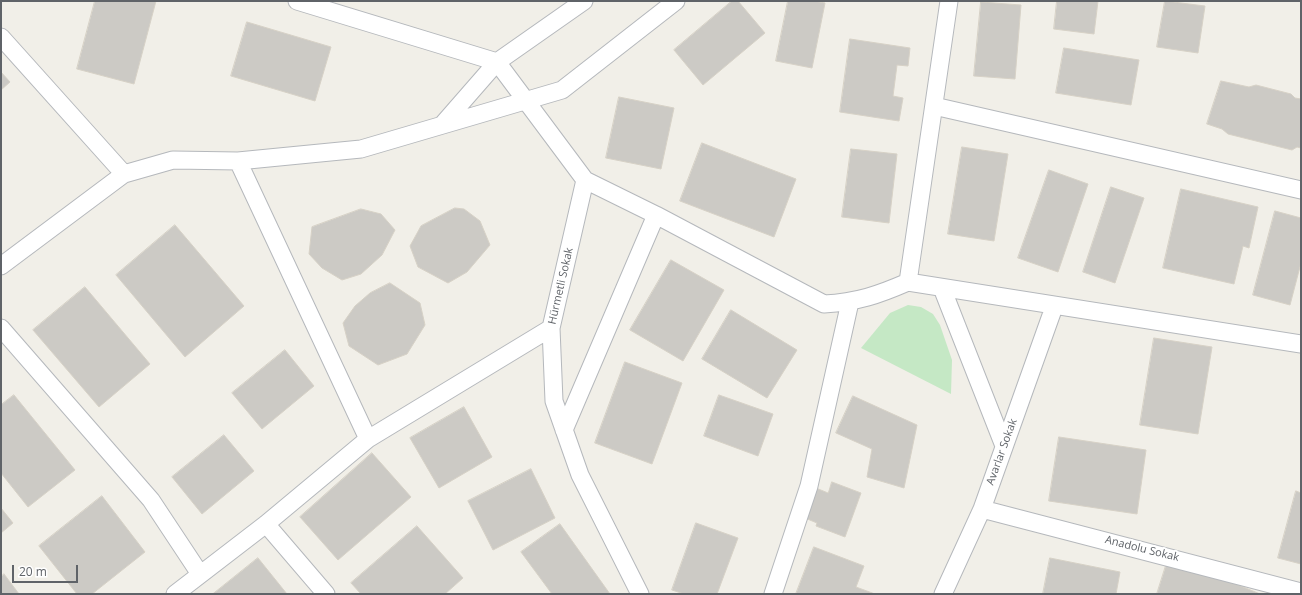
<!DOCTYPE html>
<meta charset="utf-8">
<style>
body{margin:0}
#map{position:relative;width:1302px;height:595px;overflow:hidden;background:#f1efe8;font-family:"Open Sans",sans-serif}
canvas{display:block}
.frame{position:absolute;inset:0;border:2px solid #5f6368;pointer-events:none}
.scale{position:absolute;left:12px;top:565px;width:66px;height:18px;box-sizing:border-box;border:2px solid #5f6368;border-top:0;padding-left:5px;font-size:12px;line-height:14px;white-space:nowrap;color:#5f6368;-webkit-text-stroke:3px #fff;paint-order:stroke}
</style>
<div id="map">
<canvas width="1302" height="595"></canvas>
<div class="frame"></div>
<div class="scale">20 m</div>
</div>
<script>
const c = document.querySelector('canvas').getContext('2d');
c.lineJoin = 'round';
function paint(path, color) {
  c.fillStyle = color;
  c.fill(path, 'evenodd');
}
function trace(path, color, width, dash) {
  c.strokeStyle = color;
  c.lineWidth = width;
  c.lineCap = dash ? 'butt' : 'round';
  c.setLineDash(dash || []);
  c.stroke(path);
}
function label(font, color, halo, rows, align = 'center') {
  c.font = font + ' "Open Sans",sans-serif';
  c.lineWidth = 4;
  c.setLineDash([]);
  c.textBaseline = 'middle';
  c.strokeStyle = halo;
  c.fillStyle = color;
  for (const [text, x, y, turn = 0] of rows) {
    c.save();
    c.translate(x, y);
    c.rotate((+turn || 0) * Math.PI / 180);
    c.textAlign = isNaN(turn) ? turn : align;
    if (halo) c.strokeText(text, 0, 0);
    c.fillText(text, 0, 0);
    c.restore();
  }
}
paint(new Path2D(`
 M908,305L921,307L933,314L940,325L952,360L951,394L861,348L890,313Z`), '#c5e8c5');
const building = new Path2D(`
 M95,1H156L134,84L77,69Z
 M732,1H738L765,33L703,85L674,50Z
 M788,1H814L825,3L812,68L776,61Z
 M1057,1H1098L1094,34L1054,29Z
 M1165,1L1205,6L1198,53L1157,47Z
 M981,2L1021,5L1015,79L974,76Z
 M247,22L331,47L315,101L231,76Z
 M850,39L910,48L908,66L897,65L893,96L903,98L899,121L840,112Z
 M1064,48L1139,60L1131,105L1056,93Z
 M1,72L10,82L1,90Z
 M1221,81L1249,87L1256,85L1291,94L1295,98L1301,99V148L1297,147L1292,150L1228,134L1222,129L1207,124Z
 M619,97L674,108L661,169L606,158Z
 M702,143L796,179L774,237L680,201Z
 M962,147L1008,154L994,241L948,234Z
 M851,149L897,154L889,223L842,217Z
 M1049,170L1088,184L1058,272L1018,258Z
 M1111,187L1144,198L1115,283L1083,272Z
 M1181,189L1258,207L1249,248L1243,246L1234,284L1163,268Z
 M455,208L464,209L480,221L490,245L467,272L448,283L418,267L410,246L421,226Z
 M361,209L381,214L395,230L382,255L361,274L342,280L322,268L309,254L312,227Z
 M1275,211L1301,218V263L1290,305L1253,295Z
 M175,225L244,306L185,357L116,275Z
 M671,260L724,290L683,361L630,330Z
 M390,283L420,303L425,325L407,354L378,365L349,346L343,323L355,306L370,293Z
 M85,287L150,364L99,407L33,330Z
 M731,310L797,350L767,398L702,359Z
 M1154,338L1212,347L1198,434L1140,425Z
 M285,350L314,386L262,429L232,393Z
 M625,362L682,383L652,464L595,443Z
 M14,395L75,470L28,507L1,473V405Z
 M719,395L773,414L758,456L704,436Z
 M853,396L917,425L904,488L867,477L872,449L836,433Z
 M464,407L492,457L439,488L410,438Z
 M224,435L254,471L202,514L172,477Z
 M1059,437L1146,450L1137,514L1049,501Z
 M372,453L411,497L338,560L300,517Z
 M531,469L555,518L493,550L468,501Z
 M832,482L861,493L845,537L816,526L817,523L805,518L816,488L828,493Z
 M1296,491L1301,493V564L1278,558Z
 M102,496L145,552L92,594H77L39,546Z
 M1,508L13,523L1,533Z
 M696,523L738,538L717,594H684L672,590Z
 M560,524L610,594H552L521,552Z
 M417,526L463,578L445,594H361L351,583Z
 M814,547L864,566L856,587L875,594H796Z
 M1169,556L1260,594H1157Z
 M258,558L287,594H213Z
 M1050,558L1120,572L1116,594H1043Z
 M4,574L19,594H1V577Z`);
paint(building, '#cccac5');
trace(building, '#d6d1c6', 1);
const street = new Path2D(`
 M297,1L497,62L585,180L551,328L554,401L580,475L640,594
 M1,37L124,174
 M934,106L1301,190
 M442,125L497,62L584,1
 M238,161L368,439
 M585,180L656,215L824,304C858,302 878,295 908,282L1301,344
 M1,266L124,174L173,160L238,161L361,149L562,90L676,1
 M908,282L949,1
 M942,288L1004,446
 M1,328L151,500L200,574
 M564,430L656,215
 M982,509L1301,592
 M266,524L326,594
 M175,594L266,524L368,439L551,328
 M773,594L809,486L850,302
 M943,594L982,509L1054,307`);
trace(street, '#b5b8bc', 19);
trace(street, '#fff', 17);
label('11px', '#5f6368', '#fff', [
 ["Hürmetli Sokak",561,286,-77],
 ["Avarlar Sokak",1002,452,-70],
 ["Anadolu Sokak",1142,549,14]
]);
</script>
